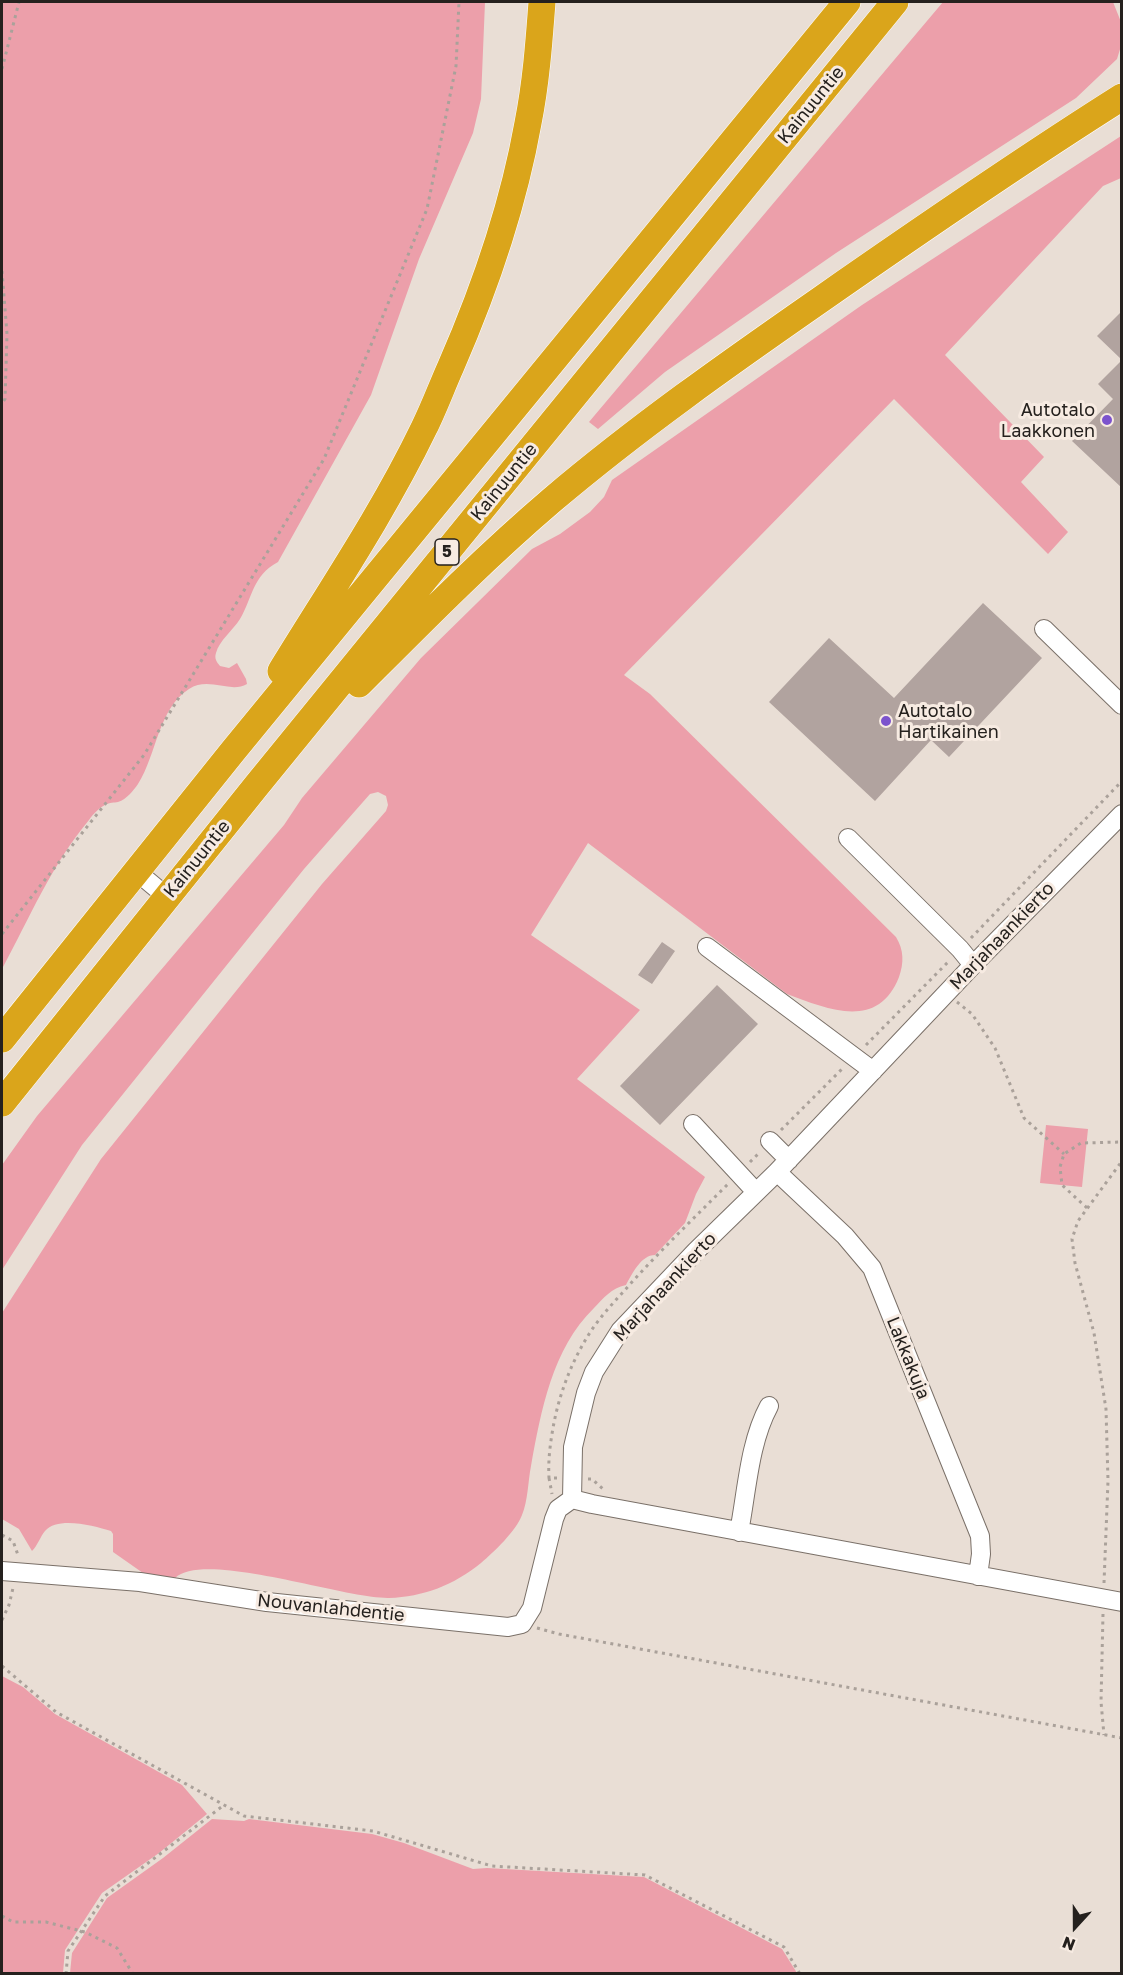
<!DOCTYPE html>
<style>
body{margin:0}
#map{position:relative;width:1123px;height:1975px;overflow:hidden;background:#e9ded5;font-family:"Golos Text",sans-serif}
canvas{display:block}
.frame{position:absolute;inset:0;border:3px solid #25211e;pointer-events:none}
.north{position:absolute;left:1045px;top:1897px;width:60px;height:60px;-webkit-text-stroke:4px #f7ebe2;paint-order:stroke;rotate:201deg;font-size:16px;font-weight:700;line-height:24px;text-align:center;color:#25211e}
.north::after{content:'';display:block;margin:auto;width:21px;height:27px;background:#25211e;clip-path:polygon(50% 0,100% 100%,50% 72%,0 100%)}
</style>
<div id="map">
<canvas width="1123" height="1975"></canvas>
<div class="frame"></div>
<div class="north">N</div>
</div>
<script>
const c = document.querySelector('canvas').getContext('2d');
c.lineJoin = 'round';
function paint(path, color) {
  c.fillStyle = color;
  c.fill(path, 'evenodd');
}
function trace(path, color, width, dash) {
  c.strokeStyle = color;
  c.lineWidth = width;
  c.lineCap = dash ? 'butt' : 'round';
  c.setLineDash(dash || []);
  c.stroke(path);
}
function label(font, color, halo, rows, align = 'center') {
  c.font = font + ' "Golos Text",sans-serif';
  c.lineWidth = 6;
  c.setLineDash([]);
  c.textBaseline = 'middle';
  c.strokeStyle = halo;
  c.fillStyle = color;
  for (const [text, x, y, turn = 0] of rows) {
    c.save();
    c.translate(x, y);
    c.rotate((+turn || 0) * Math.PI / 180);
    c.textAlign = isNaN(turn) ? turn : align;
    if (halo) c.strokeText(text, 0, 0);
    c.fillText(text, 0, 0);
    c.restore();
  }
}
paint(new Path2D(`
 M2,2H485L481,99L473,133L419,259L371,395L278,562C252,576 253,597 240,619C233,630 219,641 216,653C214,659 217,662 220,666L229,668L237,663L246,679L247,684C230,694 209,676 189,689C158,709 157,754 138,784C133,791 127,799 118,802C114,803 110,802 105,805C99,808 93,814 89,820C52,864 29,919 2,969Z
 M943,2H1113L1121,22V46L1117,59L1076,98L836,253L665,372L598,429L589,422Z
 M1121,136V178L1103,186L945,355L1044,457L1021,482L1068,532L1048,554L894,399L624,675L650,694L896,937C904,950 904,963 899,977C878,1031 827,1009 787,994L588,843L531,935L640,1010L577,1079L705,1177L696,1194L685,1223L655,1255C641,1255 632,1274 626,1285C611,1288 604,1298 594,1308C552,1349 541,1411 531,1466C528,1481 528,1501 522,1515C516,1531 494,1552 481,1563C454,1585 423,1597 389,1598C344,1599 205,1550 175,1578L143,1573L113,1552V1534L111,1531C94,1526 58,1516 45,1531C40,1537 38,1545 32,1551L19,1529L2,1519V1313L101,1159L322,884L386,811L388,805L386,796L378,792L370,794L304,869L82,1145L2,1270V1165L37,1116L284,825L302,798L421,658L532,549L560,534L590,512L604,497L612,480L862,305Z
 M1046,1125L1088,1129L1082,1187L1040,1183Z
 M2,1676L23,1687L55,1714L182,1785L207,1814L159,1853L102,1893L65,1950L63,1973H2Z
 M212,1819L244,1821L249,1819L372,1834L404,1843L473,1869L487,1868L644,1877L782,1949L797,1973H70L72,1953L107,1898L163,1858Z`), '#ec9faa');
paint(new Path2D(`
 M1122,311V360L1097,336Z
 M1122,360V488L1072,441L1113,399L1098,384Z
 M983,603L1042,658L949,757L931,740L875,801L769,702L829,638L894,698Z
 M662,942L675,951L652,984L638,975Z
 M717,985L758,1024L660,1125L620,1086Z`), '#b1a39f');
const minor = new Path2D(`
 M1044,629L1122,705
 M1122,814L973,965L777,1172L696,1251L620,1331L594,1372L586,1393L573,1447L572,1499L592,1504L1122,1602
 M848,838L960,949L973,965
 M136,871L167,897
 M707,947L873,1071
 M693,1124L756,1192
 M770,1141L789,1160
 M777,1172L845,1236L872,1268L980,1536L981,1554L978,1576
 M739,1532C747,1491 749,1443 769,1406
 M2,1571L140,1582L267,1602L508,1627L522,1624L532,1608L554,1519L558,1509L572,1499`);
const highway = new Path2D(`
 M281,671C330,591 383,513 424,428C434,408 442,386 451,366C485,288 513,207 528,123C536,83 539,42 542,2
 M359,684C422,621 484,558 552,500C637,428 728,364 820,300C919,231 1019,162 1122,97
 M2,1039L233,751L847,2
 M2,1103L257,785L895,2`);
trace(minor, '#7a7068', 20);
trace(highway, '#fff', 28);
trace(new Path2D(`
 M2,69L19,2
 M2,271L7,334L5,399L2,403
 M2,934L144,755L324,459L427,209L456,66L459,2
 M971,938L1122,781
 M957,1002L972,1014L995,1048L1024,1118L1064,1154
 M866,1045L950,960
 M781,1130L842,1069
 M750,1162L760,1152
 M1087,1208L1062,1185L1060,1167L1064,1154L1081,1143L1122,1142
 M549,1478L552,1494
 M557,1478H549C548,1461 550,1445 553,1428C559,1394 572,1360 591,1331C603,1313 618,1298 632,1282C663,1248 696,1216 728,1184
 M588,1479H592L604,1490
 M2,1535L13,1541L18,1555
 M1104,1583L1108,1481L1106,1409L1094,1333L1075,1263L1072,1239L1078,1221L1122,1161
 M1103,1614L1101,1702L1104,1735
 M2,1620L9,1605L13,1588
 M537,1628L559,1634L1122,1738
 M2,1666L56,1712L244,1816L373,1831L492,1866L645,1875L784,1947L800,1974
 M2,1916L13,1922H46L85,1932L117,1948L133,1974
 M66,1974L68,1951L105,1896L224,1805`), '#aaa19a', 3, [3, 4.5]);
trace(minor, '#fff', 18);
trace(highway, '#daa51b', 27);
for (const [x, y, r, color] of [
 [1107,420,6,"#7c53cd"],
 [886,721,6,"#7c53cd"]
]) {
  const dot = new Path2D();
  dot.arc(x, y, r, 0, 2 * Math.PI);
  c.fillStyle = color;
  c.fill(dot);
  trace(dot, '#f7ebe2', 2);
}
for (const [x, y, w] of [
 [447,552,24]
]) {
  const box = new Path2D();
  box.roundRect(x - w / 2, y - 13, w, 26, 4.5);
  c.fillStyle = '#f7ebe2';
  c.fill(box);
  trace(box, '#25211e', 1.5);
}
label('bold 16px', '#25211e', null, [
 ["5",447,552]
]);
label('18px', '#25211e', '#f7ebe2', [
 ["Kainuuntie",811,105,-51],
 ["Kainuuntie",504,482,-51],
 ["Kainuuntie",197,859,-51],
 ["Marjahaankierto",1002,936,-46],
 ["Marjahaankierto",665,1287,-47],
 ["Lakkakuja",908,1358,68],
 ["Nouvanlahdentie",331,1608,6]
]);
label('18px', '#25211e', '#f7ebe2', [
 ["Autotalo",1095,410],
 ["Laakkonen",1095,431],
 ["Autotalo",898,711,"left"],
 ["Hartikainen",898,732,"left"]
], 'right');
</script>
